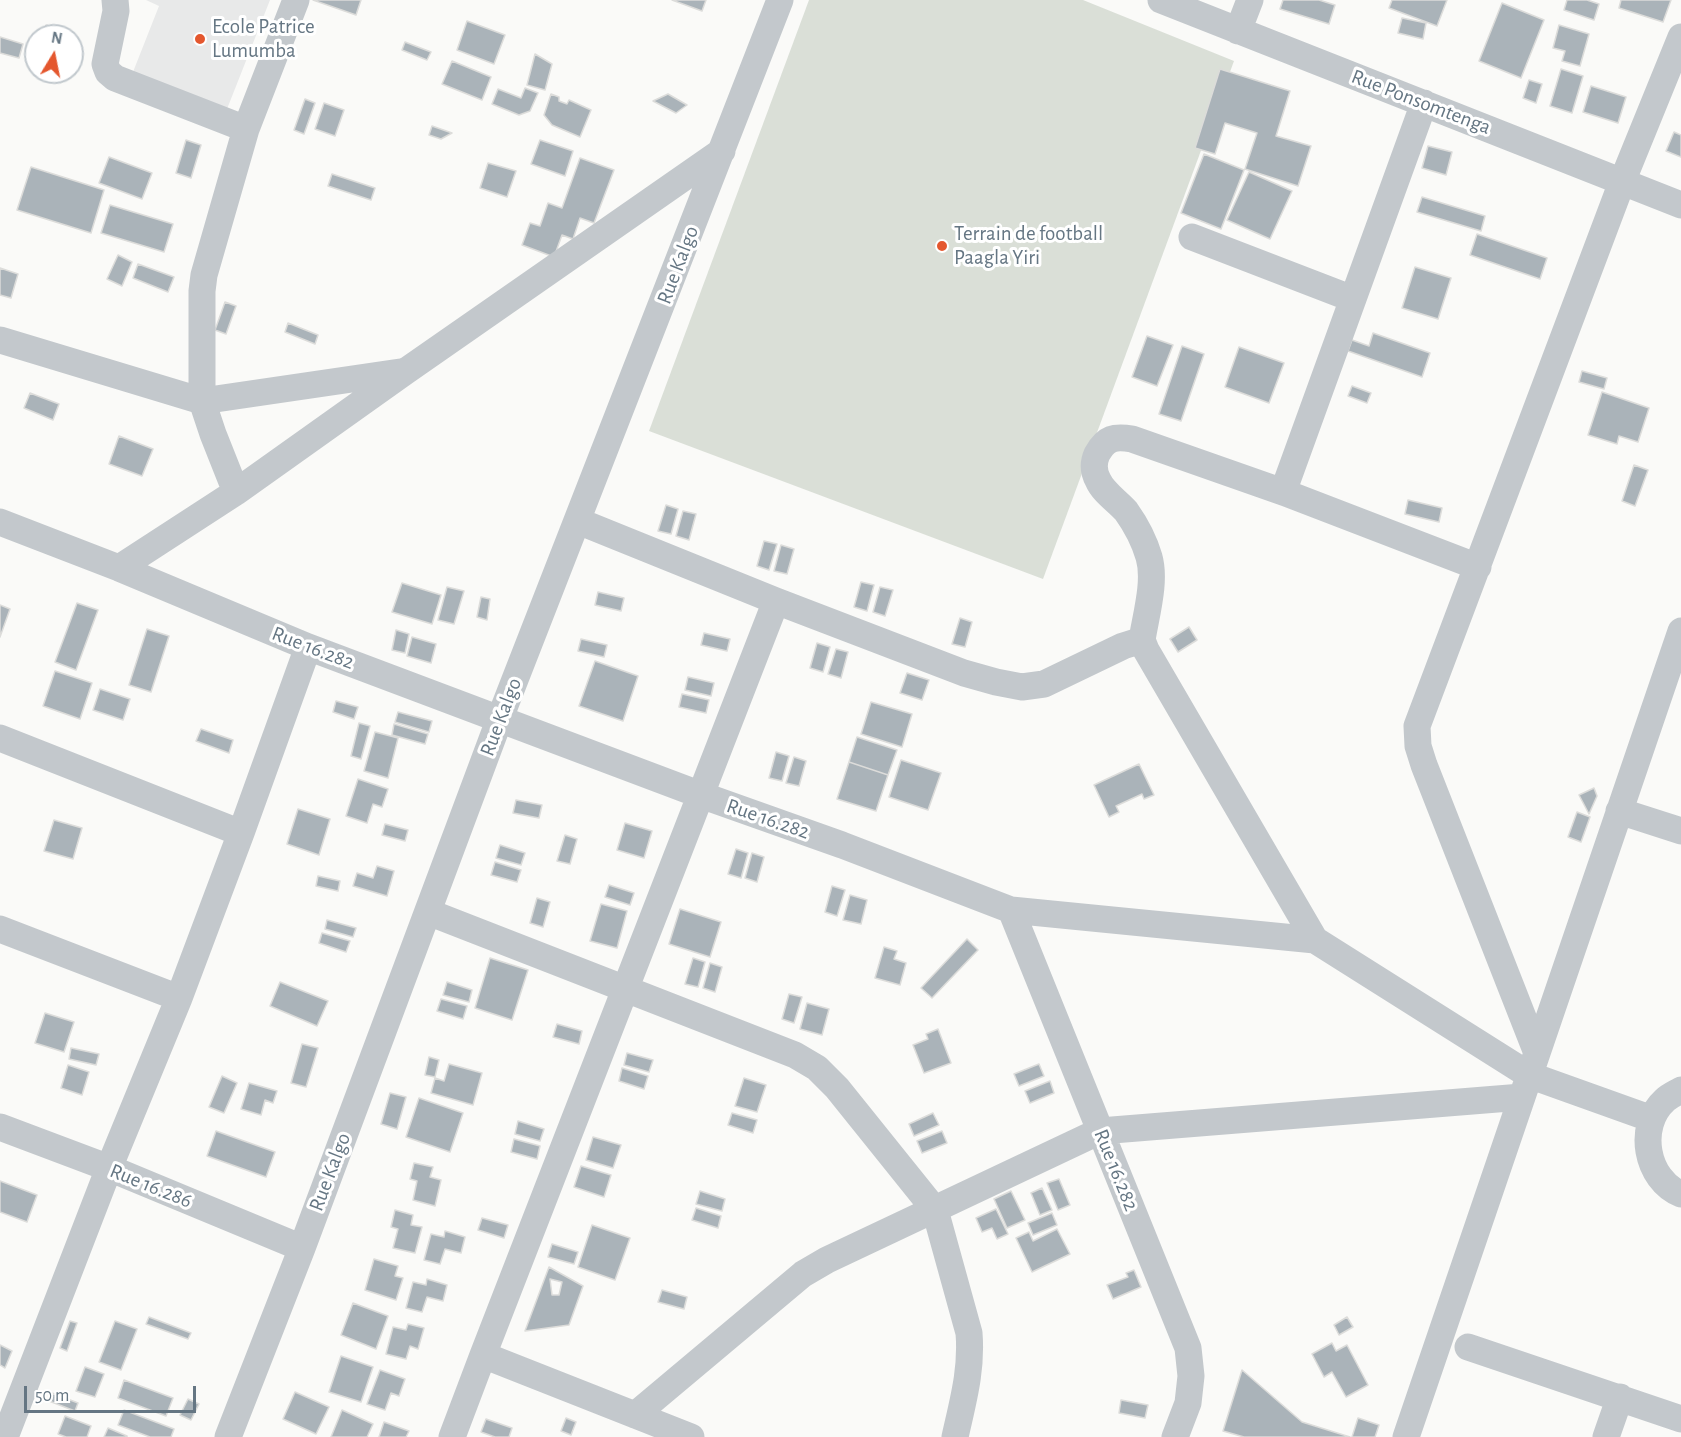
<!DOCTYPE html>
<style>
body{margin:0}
#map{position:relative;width:1681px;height:1437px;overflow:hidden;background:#fafaf8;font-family:"Alegreya Sans",sans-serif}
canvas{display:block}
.north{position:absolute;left:24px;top:24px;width:60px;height:60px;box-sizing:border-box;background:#fff;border:2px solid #c1c8cd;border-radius:50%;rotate:10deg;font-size:16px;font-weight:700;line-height:24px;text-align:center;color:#657683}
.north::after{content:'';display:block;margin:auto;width:21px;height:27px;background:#e4572e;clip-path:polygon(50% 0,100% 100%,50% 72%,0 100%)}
.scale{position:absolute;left:24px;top:1386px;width:172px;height:27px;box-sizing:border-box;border:3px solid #657683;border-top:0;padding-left:8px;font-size:18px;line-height:21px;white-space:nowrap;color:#657683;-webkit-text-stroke:4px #fff;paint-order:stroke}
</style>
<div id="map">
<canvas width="1681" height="1437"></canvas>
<div class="north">N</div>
<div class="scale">50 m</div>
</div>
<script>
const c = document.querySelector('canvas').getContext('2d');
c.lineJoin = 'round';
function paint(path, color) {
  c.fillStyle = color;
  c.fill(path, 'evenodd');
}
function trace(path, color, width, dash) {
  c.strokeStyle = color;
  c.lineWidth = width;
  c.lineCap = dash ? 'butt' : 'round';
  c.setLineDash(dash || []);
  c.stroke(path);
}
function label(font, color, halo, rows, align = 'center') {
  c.font = font + ' "Alegreya Sans",sans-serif';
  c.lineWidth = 6;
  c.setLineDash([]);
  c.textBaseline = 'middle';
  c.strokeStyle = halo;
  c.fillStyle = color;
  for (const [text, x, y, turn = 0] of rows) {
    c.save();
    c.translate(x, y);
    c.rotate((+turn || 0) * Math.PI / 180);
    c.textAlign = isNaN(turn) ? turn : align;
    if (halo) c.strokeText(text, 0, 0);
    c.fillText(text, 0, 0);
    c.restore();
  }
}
paint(new Path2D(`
 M146,0H270L227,109L133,72L159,6Z`), '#e8e9e9');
paint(new Path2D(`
 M809,0H1083L1234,61L1043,579L649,431Z`), '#dadfd7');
const building = new Path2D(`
 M313,0H361L356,15Z
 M672,0H706L702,11Z
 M1283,0H1319L1335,5L1329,24L1280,9Z
 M1392,0H1447L1437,26L1389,8Z
 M1567,0H1587L1599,4L1594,20L1564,10Z
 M1621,0H1671L1663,22L1619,8Z
 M1502,3L1544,20L1521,78L1479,61Z
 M1402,18L1426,23L1423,39L1398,33Z
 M467,21L505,35L494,64L457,50Z
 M46,25L61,30L59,36H43Z
 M1559,25L1589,34L1580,66L1562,61L1565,51L1553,48Z
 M0,37L23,44L19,58L0,53Z
 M405,42L431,52L427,60L402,50Z
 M72,45L78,47L72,66Z
 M535,54L552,64L545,90L527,85Z
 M452,61L491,77L482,100L442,84Z
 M1220,69L1290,91L1276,136L1311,146L1298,186L1245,169L1257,133L1225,123L1215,154L1195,148Z
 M1561,69L1583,76L1572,113L1550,106Z
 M1529,80L1542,84L1536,103L1523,98Z
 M1591,86L1626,97L1618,123L1583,112Z
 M525,88L538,93L530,111L519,115L492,104L498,89L521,98Z
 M551,94L559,97V101L567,104L569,100L591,110L580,137L552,125L544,115Z
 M668,94L687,105L676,113L653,101Z
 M305,99L315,103L304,134L294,130Z
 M324,103L344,110L335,136L315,129Z
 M432,126L452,133L441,139L429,135Z
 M1674,132L1681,135V157L1666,151Z
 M186,140L201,145L191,178L176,173Z
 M540,140L573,151L565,176L531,164Z
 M1428,146L1452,152L1446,175L1422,168Z
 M1204,154L1244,170L1221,229L1181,213Z
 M109,157L152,173L142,199L99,183Z
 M580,158L614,170L594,223L580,218L573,239L562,235L554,257L522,245L530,223L540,226L548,203L562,208Z
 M488,163L516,171L507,197L480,188Z
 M31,167L104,190L91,233L17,210Z
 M1249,172L1292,191L1270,239L1227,220Z
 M332,174L375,188L371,200L328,186Z
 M1422,197L1485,216L1481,231L1417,212Z
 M110,205L173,224L164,252L101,233Z
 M1477,234L1547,258L1540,279L1470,255Z
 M118,255L132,262L122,286L107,279Z
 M138,264L174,277L168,292L133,278Z
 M1415,267L1451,278L1438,319L1402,308Z
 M0,268L18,274L11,298L0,295Z
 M225,302L236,306L226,334L215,330Z
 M288,323L318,335L315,344L285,332Z
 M1373,333L1430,353L1422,377L1348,351L1352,340L1369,346Z
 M1147,336L1173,345L1157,386L1132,377Z
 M1182,346L1204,354L1181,421L1159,414Z
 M1239,347L1284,363L1269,403L1225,387Z
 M1582,371L1607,378L1604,389L1579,382Z
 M1352,386L1371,393L1367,403L1348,396Z
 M1602,392L1649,408L1638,442L1619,436L1617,444L1588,435Z
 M30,393L59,404L53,420L24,408Z
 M119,436L153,449L142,476L109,464Z
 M1634,465L1648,470L1635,506L1622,501Z
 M1408,500L1442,508L1439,522L1405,514Z
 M666,505L678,509L671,534L658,531Z
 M683,511L696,514L689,540L676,536Z
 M764,541L777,544L769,570L757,566Z
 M781,545L794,549L787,574L774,571Z
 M861,582L874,585L867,611L854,607Z
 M402,583L441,595L432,624L392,612Z
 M447,587L464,591L454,624L438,620Z
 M880,587L893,590L885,616L873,612Z
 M598,592L624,598L621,611L595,605Z
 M481,597L490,599L487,620L477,617Z
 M77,603L98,610L76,670L55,662Z
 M0,605L10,609L0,637Z
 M960,618L972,622L965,647L952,644Z
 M1189,627L1197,640L1178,652L1170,639Z
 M147,629L169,636L151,692L129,685Z
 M396,630L409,634L405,653L392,650Z
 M704,633L730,639L727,651L701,645Z
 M412,637L436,644L431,663L407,656Z
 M581,639L607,645L604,657L578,651Z
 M817,643L830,647L823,672L810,668Z
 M836,649L848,652L841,678L828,674Z
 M595,661L638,676L623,721L579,706Z
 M55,671L92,683L80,719L43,706Z
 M907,673L929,680L922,700L900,693Z
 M688,677L714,683L711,696L685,690Z
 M100,689L130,699L123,720L93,710Z
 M682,694L709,700L706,713L679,707Z
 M336,701L358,707L354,719L333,712Z
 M871,702L912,714L902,747L861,734Z
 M398,712L432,721L429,732L395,722Z
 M359,723L370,726L361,759L351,756Z
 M394,724L428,734L425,744L392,735Z
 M201,729L233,740L229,753L196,741Z
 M375,732L398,738L388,778L364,771Z
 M857,737L897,750L888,775L849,762Z
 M776,752L789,756L782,781L769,778Z
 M794,757L806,761L799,786L786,783Z
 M901,760L941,773L928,810L889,797Z
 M849,762L888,775L876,811L837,799Z
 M1139,764L1154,795L1144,799L1142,794L1116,806L1119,812L1109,817L1094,785Z
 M358,779L388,789L382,807L373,804L367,823L346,816Z
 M1594,788L1597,796L1589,814L1579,795Z
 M516,800L542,805L539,818L513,813Z
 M298,809L330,819L319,855L287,844Z
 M1577,812L1590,817L1581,842L1568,837Z
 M54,820L82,828L73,859L44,851Z
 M625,823L652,831L644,858L617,850Z
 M385,824L408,830L405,841L382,835Z
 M565,835L577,839L570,864L557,861Z
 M500,845L525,853L521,865L496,858Z
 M736,849L748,853L741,878L728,874Z
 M752,853L764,857L757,882L745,878Z
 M495,862L521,870L517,882L491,875Z
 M377,866L394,871L387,896L353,886L357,873L373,878Z
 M318,876L340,881L338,891L316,886Z
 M609,885L634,893L630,905L605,897Z
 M832,886L845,890L837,916L825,912Z
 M850,895L867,900L861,924L843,920Z
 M537,898L550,902L543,927L530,923Z
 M601,904L627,911L617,948L590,941Z
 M680,909L721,922L710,957L669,944Z
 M327,920L356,928L353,937L325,929Z
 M322,933L350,941L346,952L319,943Z
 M967,939L978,950L932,998L921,988Z
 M884,947L897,951L894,959L906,963L900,985L875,978Z
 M490,958L528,970L512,1020L475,1008Z
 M693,958L705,962L698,987L685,984Z
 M710,963L722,967L715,992L703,988Z
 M280,982L328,1001L317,1026L270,1006Z
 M447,982L472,990L469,1002L443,995Z
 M789,994L802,997L794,1023L782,1019Z
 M441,999L467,1006L463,1019L437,1011Z
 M807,1003L829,1009L822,1035L800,1029Z
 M45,1013L74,1022L64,1052L35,1043Z
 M557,1024L582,1031L579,1044L553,1037Z
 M938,1029L951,1063L924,1073L913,1045L928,1039L926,1034Z
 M302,1044L318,1048L306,1087L291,1083Z
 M71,1048L99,1054L96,1065L69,1059Z
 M627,1053L653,1060L649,1072L624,1065Z
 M429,1057L439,1060L435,1077L425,1075Z
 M449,1064L482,1073L473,1105L431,1093L435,1078L444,1081Z
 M1039,1064L1044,1076L1019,1086L1014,1074Z
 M68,1065L89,1072L82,1095L61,1088Z
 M622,1068L648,1076L644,1089L619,1081Z
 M222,1076L237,1083L224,1113L209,1107Z
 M744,1078L766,1085L757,1112L735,1106Z
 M1050,1081L1054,1093L1030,1103L1025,1091Z
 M249,1083L277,1091L273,1103L265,1100L261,1115L241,1109Z
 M390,1093L406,1097L397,1129L381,1124Z
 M419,1098L463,1113L450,1152L406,1137Z
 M732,1113L757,1120L753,1133L728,1125Z
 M933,1113L939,1125L914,1136L909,1124Z
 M518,1121L544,1129L540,1141L515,1134Z
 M216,1131L275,1152L266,1177L207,1156Z
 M942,1131L947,1143L922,1153L917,1141Z
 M593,1137L621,1145L613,1168L586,1160Z
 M514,1139L540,1146L537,1159L511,1152Z
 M414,1163L433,1167L430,1177L441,1180L435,1206L413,1200L417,1181L410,1179Z
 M581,1166L611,1175L604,1197L574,1187Z
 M1059,1179L1070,1205L1058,1210L1047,1183Z
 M0,1181L37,1195L27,1222L0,1212Z
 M1042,1188L1052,1210L1040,1215L1031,1193Z
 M700,1191L725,1199L722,1211L696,1204Z
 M1011,1191L1025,1220L1007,1228L994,1199Z
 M696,1208L721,1216L718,1228L692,1220Z
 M996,1209L1008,1234L997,1239L992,1228L982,1232L976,1218Z
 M395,1210L413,1215L411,1225L422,1227L415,1253L393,1248L398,1229L391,1227Z
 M1052,1213L1057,1225L1033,1235L1028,1223Z
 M482,1218L508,1225L504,1238L478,1230Z
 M592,1225L630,1238L615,1280L578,1267Z
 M1057,1229L1070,1254L1032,1272L1016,1238L1029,1232L1033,1241Z
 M445,1231L465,1237L461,1253L445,1249L440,1264L424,1260L431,1234L444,1237Z
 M552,1244L578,1252L574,1264L548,1257Z
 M374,1259L398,1266L395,1276L403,1278L396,1300L365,1290Z
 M549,1267L583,1286L569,1325L525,1331ZM550,1279L562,1282L559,1295H552Z
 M1134,1270L1141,1287L1113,1299L1107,1285L1128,1277L1126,1273Z
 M427,1279L447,1285L443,1301L427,1297L422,1312L406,1308L413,1282L426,1285Z
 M662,1290L687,1297L684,1309L658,1302Z
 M353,1303L388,1316L376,1349L341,1335Z
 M149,1317L191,1333L188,1339L146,1324Z
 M1347,1317L1353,1327L1339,1335L1334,1325Z
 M70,1321L77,1323L67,1351L60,1348Z
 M115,1321L137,1329L121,1370L99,1362Z
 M408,1324L424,1328L418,1349L410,1346L406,1359L386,1354L393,1327L406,1330Z
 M1332,1343L1336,1351L1347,1345L1368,1385L1346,1397L1332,1372L1324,1377L1312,1354Z
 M0,1345L12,1351L5,1368L0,1365Z
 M341,1356L373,1367L361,1402L329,1392Z
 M85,1367L104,1374L95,1397L76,1391Z
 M380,1370L405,1379L399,1396L391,1393L385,1410L367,1404Z
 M1242,1370L1302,1422L1350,1437H1244L1223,1431Z
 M124,1380L173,1398L166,1416L118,1398Z
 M295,1392L329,1407L316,1434L283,1419Z
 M52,1393L78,1403L75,1411L49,1401Z
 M188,1399L199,1404L191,1420L180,1415Z
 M1121,1400L1148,1405L1145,1418L1119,1413Z
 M124,1410L174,1429L171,1437H150L118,1425Z
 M342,1410L373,1424L367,1437H331Z
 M65,1416L91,1426L87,1437H66L58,1434Z
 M566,1418L576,1422L571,1435L561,1431Z
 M1358,1418L1379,1425L1375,1437H1352Z
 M486,1419L512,1428L509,1437H495L481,1432Z
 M384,1422L409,1431L406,1437H379Z
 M108,1428L127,1436V1437H104Z`);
paint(building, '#aab3b9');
trace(building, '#dcdcda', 1.5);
trace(new Path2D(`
 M115,0L116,11L105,64L108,72L115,78L246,129
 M296,0L246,129L204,275L202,291V401L400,372
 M1161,0L1681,205
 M1238,31L1250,0
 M1192,237L1353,299
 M0,340L202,401L213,434L236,492
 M1283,492L1424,103
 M578,521L776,601L964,673L996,682L1022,687L1044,684L1123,646L1142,640L1146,650L1315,940
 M0,522L119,568L308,647L701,795L842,845L1011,910L1188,1348L1191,1376L1188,1403L1175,1437
 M119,568L236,492L406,371L722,151
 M1142,640C1146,615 1156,581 1149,557C1144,540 1136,525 1126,511C1117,501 1103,492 1098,480C1093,471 1093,463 1097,454C1106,438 1114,436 1132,439L1283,492L1478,567
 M0,738L241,833
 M1619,811L1681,831
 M1011,910L1315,940L1529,1075L1652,1119
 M428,912L795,1055L817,1068L837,1088L935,1210L969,1333C972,1370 963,1401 955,1437
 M0,929L179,998
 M1537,1053L1424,765L1418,746L1417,726L1622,182L1681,37
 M1681,1090C1676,1093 1669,1096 1665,1100C1636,1126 1646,1180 1681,1194
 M0,1127L109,1168L302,1248
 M1468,1347L1681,1419
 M483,1355L691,1437
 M635,1415L803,1274L827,1260L1100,1131L1522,1097
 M5,1437L109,1168L179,998L241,833L308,647
 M228,1437L302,1248L500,718L780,0
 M452,1437L483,1355L776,601
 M1406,1437L1681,631
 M1606,1437L1620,1397`), '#c3c8cc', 27);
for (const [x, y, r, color] of [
 [200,39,6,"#e4572e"],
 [942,246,6,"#e4572e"]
]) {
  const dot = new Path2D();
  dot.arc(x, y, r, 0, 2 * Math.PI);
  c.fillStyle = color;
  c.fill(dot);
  trace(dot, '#fff', 2);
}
label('21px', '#657683', '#fff', [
 ["Ecole Patrice",212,27],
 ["Lumumba",212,51],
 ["Terrain de football",954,234],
 ["Paagla Yiri",954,258]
], 'left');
label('21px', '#657683', '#fff', [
 ["Rue Ponsomtenga",1421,102,21],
 ["Rue Kalgo",678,265,-69],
 ["Rue 16.282",313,648,21],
 ["Rue Kalgo",501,717,-69],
 ["Rue 16.282",768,819,19],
 ["Rue 16.282",1116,1170,68],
 ["Rue Kalgo",330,1172,-69],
 ["Rue 16.286",151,1186,22]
]);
</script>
